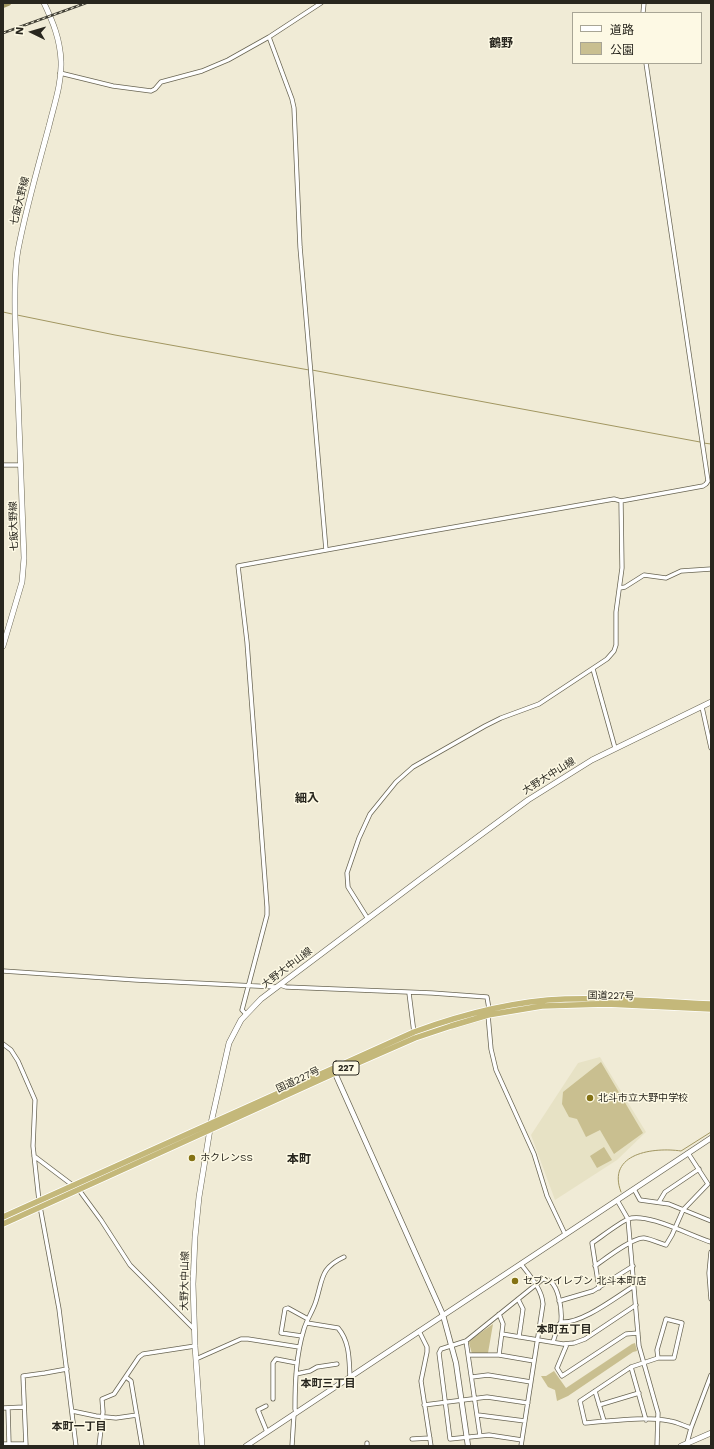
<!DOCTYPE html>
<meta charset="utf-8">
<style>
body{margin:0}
#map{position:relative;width:714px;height:1449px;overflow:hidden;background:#f0ebd6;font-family:"Work Sans","Noto Sans JP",sans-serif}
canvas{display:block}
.frame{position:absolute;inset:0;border:4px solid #28261e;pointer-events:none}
.legend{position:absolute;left:572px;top:12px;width:130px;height:52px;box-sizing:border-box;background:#fdf9e4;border:1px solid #a8a595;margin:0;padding:5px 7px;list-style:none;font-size:12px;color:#28261e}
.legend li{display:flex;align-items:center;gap:8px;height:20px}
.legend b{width:20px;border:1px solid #a8a595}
.north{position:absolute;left:12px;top:12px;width:40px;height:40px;-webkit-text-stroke:3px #fdf9e4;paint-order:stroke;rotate:275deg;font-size:11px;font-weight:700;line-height:16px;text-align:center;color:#28261e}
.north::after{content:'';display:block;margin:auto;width:14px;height:18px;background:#28261e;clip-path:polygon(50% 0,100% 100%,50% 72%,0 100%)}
</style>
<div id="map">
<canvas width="714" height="1449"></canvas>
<div class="frame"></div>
<ul class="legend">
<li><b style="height:5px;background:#fff"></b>道路</li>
<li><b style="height:11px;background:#c9bf90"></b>公園</li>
</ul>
<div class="north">N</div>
</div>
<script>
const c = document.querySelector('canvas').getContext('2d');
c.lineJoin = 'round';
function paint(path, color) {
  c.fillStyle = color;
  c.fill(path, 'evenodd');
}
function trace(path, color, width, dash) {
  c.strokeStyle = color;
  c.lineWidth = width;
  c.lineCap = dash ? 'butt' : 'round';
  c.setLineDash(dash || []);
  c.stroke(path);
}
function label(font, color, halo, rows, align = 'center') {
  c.font = font + ' "Work Sans","Noto Sans JP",sans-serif';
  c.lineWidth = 3;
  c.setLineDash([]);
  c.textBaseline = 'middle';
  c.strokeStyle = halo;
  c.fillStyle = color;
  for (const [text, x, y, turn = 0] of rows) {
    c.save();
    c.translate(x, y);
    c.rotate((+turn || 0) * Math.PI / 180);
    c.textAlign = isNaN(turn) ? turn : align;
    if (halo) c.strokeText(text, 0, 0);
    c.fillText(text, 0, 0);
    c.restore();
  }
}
paint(new Path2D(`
 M600,1057L646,1132L617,1160L555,1200L531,1135L578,1063Z`), '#e7e2c5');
paint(new Path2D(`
 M601,1062L643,1133L614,1154L600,1130L586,1137L577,1119L569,1117L562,1104L563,1092Z
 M604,1147L612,1160L597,1168L590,1156Z
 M493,1324L488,1353L472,1354L469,1343L470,1340Z
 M635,1343L637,1351L633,1352L568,1396L557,1401L555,1390L548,1387L541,1376H546L554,1371L566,1388L632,1344Z`), '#c9bf90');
trace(new Path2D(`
 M3,312L12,314
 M17,315L115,335L309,370
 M312,370L700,442
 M703,443L711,444
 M621,1192C606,1153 654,1147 681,1151L711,1132`), '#a19661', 1);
trace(new Path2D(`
 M3,5L8,3`), '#a19661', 6);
const minor = new Path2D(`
 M643,13L644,3
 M269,37L292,99L294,108L300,247L326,550
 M60,73L113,86L151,91L155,89L161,82L202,71L228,60L269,37L321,3
 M3,465H20
 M620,588L625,587L644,575L666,578L681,571L711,569
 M593,669L615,748
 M702,707L711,748
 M368,919L348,887L347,873L359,838L370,814L396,782L413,767L485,726L501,718L539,704L607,659L614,651L616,645V612L622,568L621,501
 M3,971L136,980L276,987
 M280,985L286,987L432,993L487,997L489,1009L488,1015L491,1049L496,1070L534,1154L547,1196L565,1234
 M409,993L414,1033
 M246,1014L242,1010L267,915V907L247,642L238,566L420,533L614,499L621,501L703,486L706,484L708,481L646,63
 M3,1044L11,1050L18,1061L35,1100L33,1146L39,1201L59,1309L76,1446
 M34,1156L79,1190L101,1220L130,1265L194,1329
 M634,1189L640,1200L669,1204L711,1221
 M617,1200L628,1219L639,1346L658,1413L657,1446
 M659,1202L665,1192L699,1169
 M711,1252L709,1273L711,1299
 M595,1266C605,1259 633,1237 644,1238C651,1239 659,1243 666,1245L672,1235L683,1210L708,1184L688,1153
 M599,1288L592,1243C601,1237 619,1223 628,1219C647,1212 691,1236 711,1242
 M518,1299L523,1309L519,1337
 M559,1301L593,1291L633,1266
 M561,1322C582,1324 616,1297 634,1286
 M307,1323L338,1328C350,1342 349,1360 350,1377
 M419,1331L427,1347V1352L421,1381L431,1446
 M502,1334L563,1344L574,1343L585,1339L636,1305
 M302,1336L281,1333L285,1309L288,1308L308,1319
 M466,1341L480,1436
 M567,1344L557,1368L562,1376L626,1334L638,1333
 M469,1355H499L534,1361
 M499,1355L503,1324L499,1314
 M658,1358L657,1350L666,1319L682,1323L674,1358H658L631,1367L580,1401L585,1423C613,1421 643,1416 670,1421C677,1422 684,1426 691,1428
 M196,1359L241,1339H248L299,1347
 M631,1367L646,1420
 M296,1374L310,1371L317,1367L337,1364
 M126,1377L131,1381L142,1446
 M472,1377L488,1375L531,1382
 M595,1391L604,1421
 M273,1399V1363L276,1359L297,1363
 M424,1405L487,1397L528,1403
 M599,1405L639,1393
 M266,1406L258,1410L267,1432
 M3,1408L24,1407
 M8,1408L9,1444
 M72,1411L96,1416L116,1418L137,1415
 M296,1413L295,1409C295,1382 296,1355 304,1329C307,1319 313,1311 316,1301C323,1279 320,1268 344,1257
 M478,1415L525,1421
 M412,1439L430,1438
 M522,1440L489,1435L450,1439L439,1353L441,1349L466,1341L543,1279C559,1278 562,1311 561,1322L558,1326L553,1342
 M367,1443V1446
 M687,1443L691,1428L711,1375
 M3,1444H26
 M26,1446L23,1376L45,1373L67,1369
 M99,1446L103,1412L102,1399L114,1394L139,1357L143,1354L195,1346
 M292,1446L294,1414
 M521,1446L543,1304C542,1289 530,1276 521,1264`);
const tertiary = new Path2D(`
 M334,1071L443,1315L456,1363L468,1446
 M246,1446L711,1138`);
const secondary = new Path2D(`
 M3,646L22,582L24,558L15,316C15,294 14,272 18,250C26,208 38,167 49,126C54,105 62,83 61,61C60,39 53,22 44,3
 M202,1446L195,1346L193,1284L195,1237L199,1197L211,1123L229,1043L241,1020L261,999L422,878L528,800L592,760L711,702
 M681,1446L711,1433`);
const trunk = new Path2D(`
 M3,1217L414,1032C463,1014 513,1001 565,999C614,997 663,1002 711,1004
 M3,1224L335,1073L415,1038L451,1026L488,1015L542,1006L606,1004L711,1009`);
trace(minor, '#696553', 5);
trace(tertiary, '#696553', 6);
trace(secondary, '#696553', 6);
trace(trunk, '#fff', 7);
trace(minor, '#fff', 3.5);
trace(tertiary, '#fff', 4.5);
trace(secondary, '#fff', 5);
trace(trunk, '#c4b87a', 5.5);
const rail = new Path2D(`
 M3,33L86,3`);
trace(rail, '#424036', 2.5);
trace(rail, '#fdf9e4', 1, [3]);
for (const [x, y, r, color] of [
 [590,1098,4,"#847214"],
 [192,1158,4,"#847214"],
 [515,1281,4,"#847214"]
]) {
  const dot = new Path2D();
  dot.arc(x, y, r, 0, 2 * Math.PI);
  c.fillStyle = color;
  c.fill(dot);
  trace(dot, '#fdf9e4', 1.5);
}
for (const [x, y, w] of [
 [346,1068,26]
]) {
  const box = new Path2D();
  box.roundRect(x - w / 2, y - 7, w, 14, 3);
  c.fillStyle = '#fdf9e4';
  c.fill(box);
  trace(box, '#28261e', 1);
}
label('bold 9px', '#28261e', null, [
 ["227",346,1068]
]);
label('10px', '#28261e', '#fdf9e4', [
 ["七飯大野線",20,201,-76],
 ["七飯大野線",14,526,-92],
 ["大野大中山線",549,776,-32],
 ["大野大中山線",287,968,-37],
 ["国道227号",611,996,1],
 ["国道227号",298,1080,-25],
 ["大野大中山線",185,1281,-89]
]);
label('10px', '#28261e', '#fdf9e4', [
 ["北斗市立大野中学校",598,1098],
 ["ホクレンSS",200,1158],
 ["セブンイレブン 北斗本町店",523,1281]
], 'left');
label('bold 11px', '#28261e', '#fdf9e4', [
 ["本町五丁目",564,1330],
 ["本町三丁目",328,1384],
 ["本町一丁目",79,1427]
]);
label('bold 12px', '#28261e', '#fdf9e4', [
 ["鶴野",501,43],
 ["細入",307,798],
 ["本町",299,1159]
]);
</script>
